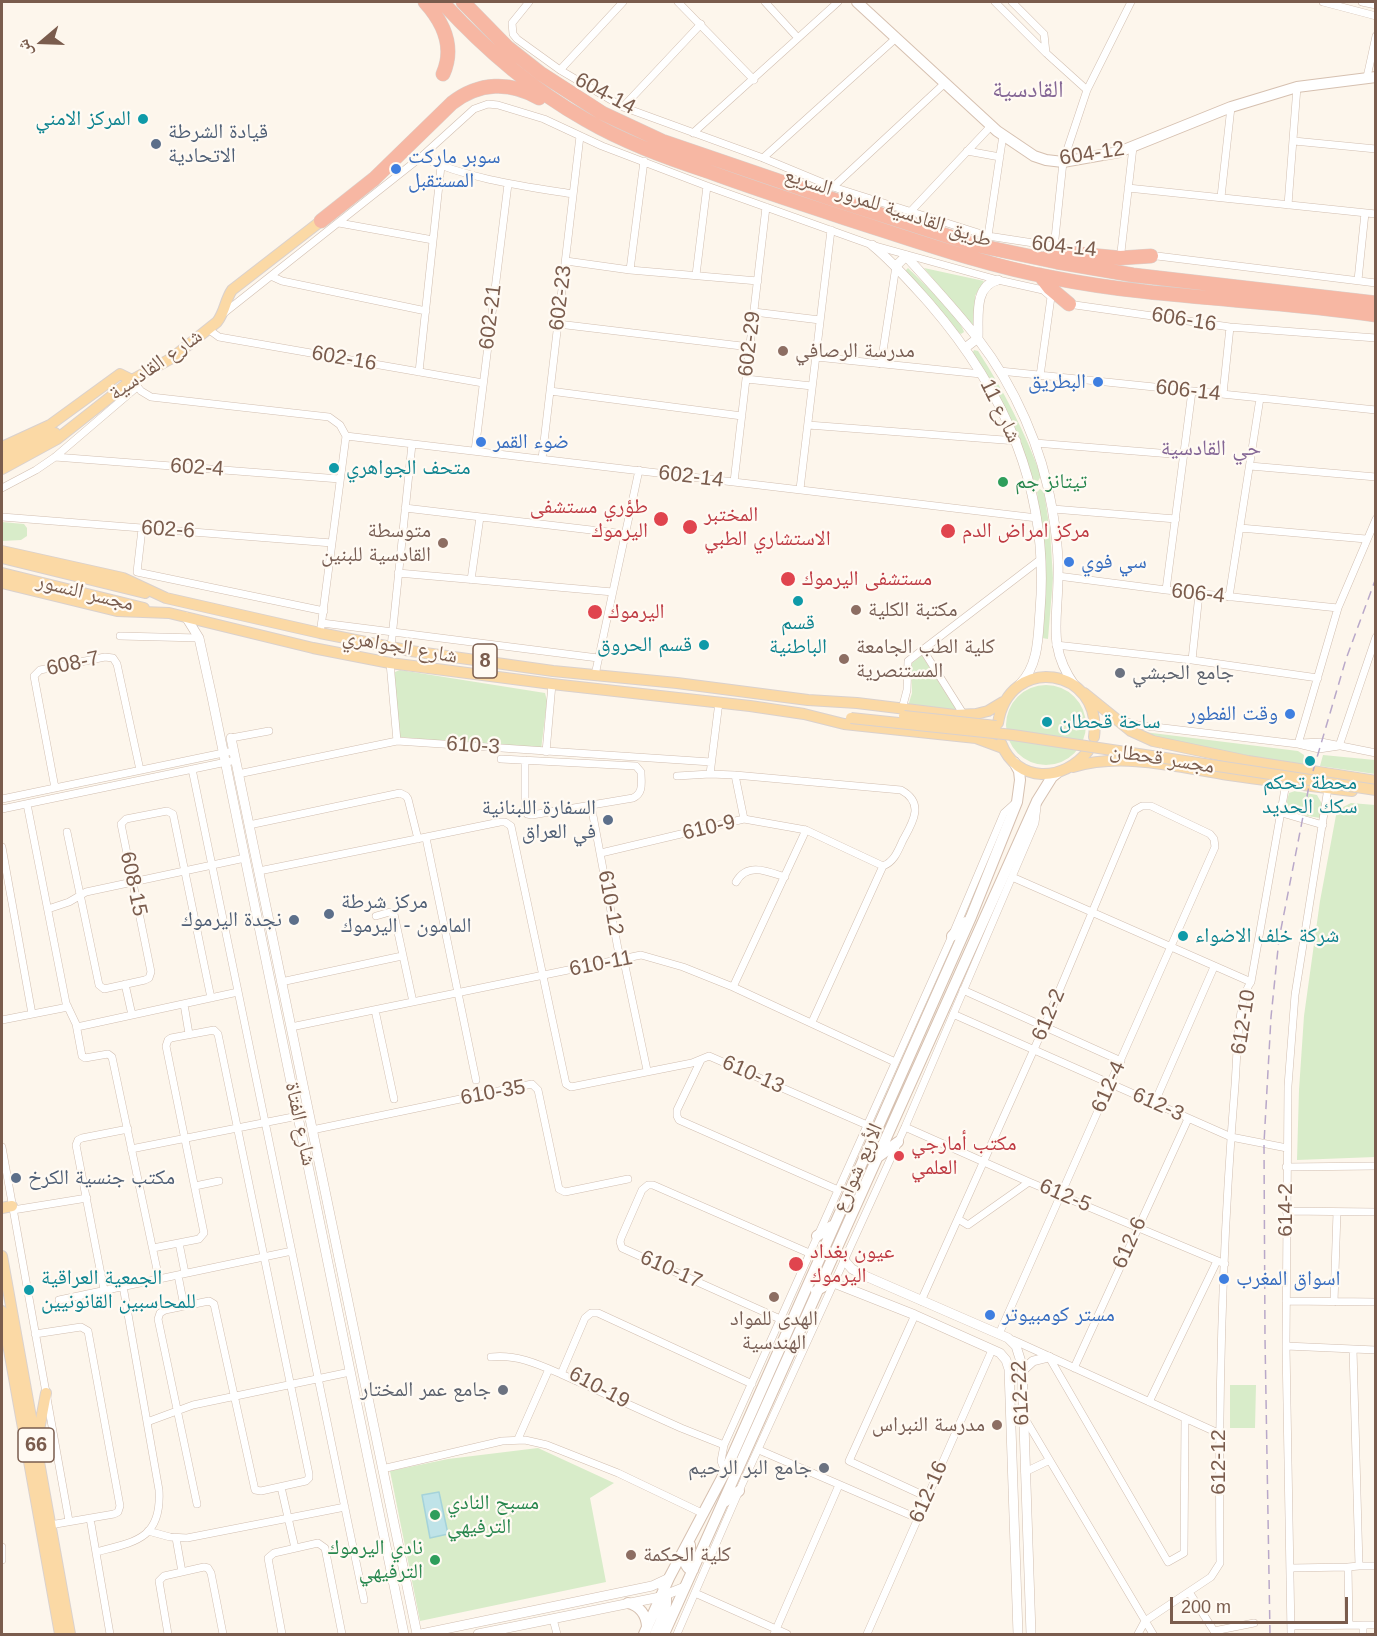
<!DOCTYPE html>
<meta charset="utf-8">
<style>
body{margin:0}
#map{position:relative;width:1377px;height:1636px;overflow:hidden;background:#fdf6ec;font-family:Arial,"Noto Naskh Arabic",sans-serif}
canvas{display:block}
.frame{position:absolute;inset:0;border:3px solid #7a5c4d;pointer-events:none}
.north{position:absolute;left:12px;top:12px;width:60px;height:60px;-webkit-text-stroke:4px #fffaf3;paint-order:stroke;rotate:251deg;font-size:16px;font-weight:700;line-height:24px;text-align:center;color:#7a5c4d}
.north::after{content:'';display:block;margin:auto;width:21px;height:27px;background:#7a5c4d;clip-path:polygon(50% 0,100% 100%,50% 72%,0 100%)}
.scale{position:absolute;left:1170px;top:1597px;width:178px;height:27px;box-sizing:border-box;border:3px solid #7a5c4d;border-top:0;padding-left:8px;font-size:18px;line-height:21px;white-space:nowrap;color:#7a5c4d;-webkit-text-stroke:4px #fffaf3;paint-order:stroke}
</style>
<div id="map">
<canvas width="1377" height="1636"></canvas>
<div class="frame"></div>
<div class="north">ش</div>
<div class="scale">200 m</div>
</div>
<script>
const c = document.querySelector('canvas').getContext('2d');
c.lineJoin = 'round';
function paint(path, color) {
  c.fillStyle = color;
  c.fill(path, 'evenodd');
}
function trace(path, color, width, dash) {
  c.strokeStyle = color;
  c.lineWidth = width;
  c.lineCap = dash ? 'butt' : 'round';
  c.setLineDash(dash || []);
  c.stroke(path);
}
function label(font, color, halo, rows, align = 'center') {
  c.font = font + ' Arial,"Noto Naskh Arabic",sans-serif';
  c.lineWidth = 4.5;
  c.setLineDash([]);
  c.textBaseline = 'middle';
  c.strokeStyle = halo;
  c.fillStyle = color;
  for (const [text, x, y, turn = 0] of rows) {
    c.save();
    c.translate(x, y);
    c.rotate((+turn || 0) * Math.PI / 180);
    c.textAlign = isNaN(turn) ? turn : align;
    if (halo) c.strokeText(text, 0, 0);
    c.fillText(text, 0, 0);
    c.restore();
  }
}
paint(new Path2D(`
 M908,268C921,281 960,317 964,332L961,334L956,331L905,271Z
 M924,268L984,281L975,296V329Z
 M974,350L978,351C1004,391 1025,432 1041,476L1038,481L1032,479L972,354Z
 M1040,489L1044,492L1050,531L1053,578L1048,639L1042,638L1044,556L1037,492Z
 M2,522L24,524L27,528V536L21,540L2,541Z
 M921,656H922L957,711L908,706L912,693L911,664Z
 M400,670L545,693L547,701L541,750L400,737L394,675L395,672Z
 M1006 725a40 40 0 1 1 80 0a40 40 0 1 1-80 0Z
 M1144,732L1298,751L1304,755L1303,766L1162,739Z
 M1323,755L1375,760V774L1320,766Z
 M1295,791L1317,795L1322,804L1320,818L1284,812L1289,793Z
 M1351,803L1375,805V1157L1297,1160L1299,1090L1304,1016L1320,901L1337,810Z
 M1230,1385H1256L1255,1428H1230Z
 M538,1448L614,1483L590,1498L606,1582L420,1621L390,1471L448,1459Z`), '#d8ecc9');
const water = new Path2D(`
 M439,1492L448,1534L430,1538L422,1495Z`);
paint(water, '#bfe3e8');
trace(water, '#a5d3da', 1.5);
const minor = new Path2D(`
 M529,2L512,23L513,34L517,39L560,70L623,107L763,158L833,187L988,236L1066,248
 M678,2L754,80
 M765,2L798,38
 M995,2L1046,53
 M1012,2L1044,34L1046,53L1087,90
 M1323,2L1376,16
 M1362,2L1376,5
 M560,70L623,2
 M1367,77L1376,36
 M623,107L701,24
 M693,133L838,2
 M1294,141L1376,149
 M967,151L1000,157
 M421,157C468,179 522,186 573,194
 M763,158L895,39
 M833,187L945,83
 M1128,188L1376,214
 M1221,197L1231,107
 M1288,205L1297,87
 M911,211L991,126
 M339,223L433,240
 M988,236L1003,135
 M1054,248L1063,162L1087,90L1131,2
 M1121,252L1133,147
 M1149,255L1376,283
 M566,261L630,270L758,281
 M630,270L644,161
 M696,275L707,186
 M271,276L282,281L426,311
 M1358,280L1365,213
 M1068,304L1230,327L1376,338
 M754,312L820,320
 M224,313L421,157L474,109L488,104L498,105L544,119L602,146L707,186L872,245L998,280L1043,290L1050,296
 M558,324L750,347
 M208,329L219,337L483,383
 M816,357L981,374
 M881,364L896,266
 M1000,371L1376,410
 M419,372L441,166
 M1040,376L1051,297
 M746,379L812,386
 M132,380L141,391L151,397L329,417L340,425L346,436
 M550,391L742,416
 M1223,394L1230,327
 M808,425L1017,441
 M346,436L1037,518
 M1035,443L1184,455
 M475,451L508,184
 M55,457L340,479
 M542,459L580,136
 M1250,466L1376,477
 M734,482L766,207
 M2,488L36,470L55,457L137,387
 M800,489L831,230
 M405,508L625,534
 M1053,509L1176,519
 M2,517L332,543
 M1240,528L1366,539
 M142,529L137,572L324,611
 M398,573L613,592
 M1058,576L1166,590L1338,608
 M471,580L480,517
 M1166,590L1192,391
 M1229,597L1260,398
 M322,623L598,658
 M321,627L346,436
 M120,636L199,638
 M1056,645L1192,660L1318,678
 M391,647L412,444
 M923,650L964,715
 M1192,660L1199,594
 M390,663L397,741
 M595,675L639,470
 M902,709L907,690L908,661L1041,559
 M1121,720L1138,725L1298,744L1319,749L1339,746
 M231,738L269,731
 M1301,743L1321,742L1376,753
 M1298,744L1338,608L1376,519
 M1339,746L1376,637
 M546,752L552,684
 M501,759L636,766L641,772C641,782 644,793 633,798L532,815L527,814L525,810V760
 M192,769L364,1600
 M238,774L397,741L711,762
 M710,774L719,702
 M735,775L744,819
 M677,776L710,774L735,775L901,790C925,803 913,822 903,840C898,851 894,862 883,866
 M55,788L34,676L40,670L105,657L113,658L117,664L140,770
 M2,799L228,752
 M27,804L66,1003L76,1024L82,1056L85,1058L108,1054L112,1057L159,1279
 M591,805L618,949L625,966L647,1070
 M2,809L236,760
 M1282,813L1323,825
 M249,825L400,793L406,796L408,799L418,839
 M67,832L99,985L104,989L145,980L149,978L151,972L121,824L126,819L167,811L173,814L211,998
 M426,838L476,1080
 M2,847L32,1014
 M601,853L744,819L806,830L883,866
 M259,871L500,822H505L511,826L566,1084L571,1087L692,1063L709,1056L867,1125
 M1012,877L1251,982
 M736,882C747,862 767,871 785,877
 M48,909L69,902L86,892L245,858
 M376,916L390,912L394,914L413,1002
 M281,982L402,956
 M125,984L132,1015
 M733,987L806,830
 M963,990L1121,1061
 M184,1004L189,1034
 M375,1010L394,1099
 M953,1014L1231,1137L1287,1148
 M2,1020L68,1007
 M812,1022L883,866
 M77,1027L238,992
 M291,1027L641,955L683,967L733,987L895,1062
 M701,1060L677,1110V1116L679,1120L838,1190
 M1154,1104L1214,967
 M905,1127L1029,1182L1225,1264
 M312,1130L532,1084L538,1090L559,1189L565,1192L628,1179
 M2,1147L69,1521
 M131,1149L298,1116
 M1286,1167L1376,1166
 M195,1186L219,1181
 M13,1210L87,1198
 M1286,1211L1376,1212
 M958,1219L968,1225L1029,1182
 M179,1243L185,1273
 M153,1248L199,1239L204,1233L166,1046L168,1040L171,1038L214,1030L218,1034L309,1474V1478L306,1481L261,1491L255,1490L214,1304L209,1301L165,1310L160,1313L158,1319L197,1504
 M178,1275L184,1306
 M104,1290L76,1145L78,1140L82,1138L128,1129
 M59,1300L292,1251
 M921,1301L1044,1027L1135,810L1142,806H1151L1210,834L1214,839L1215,847L999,1334
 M1286,1301L1376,1302
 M1334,1302L1337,1212
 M915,1315L849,1461L927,1497
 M780,1319L622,1248L620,1242L621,1238L642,1190L648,1185H653L809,1253
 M35,1334L81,1327L88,1331L120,1506L118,1512L114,1514L50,1525
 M1013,1340L1218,1433
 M1286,1346L1376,1350
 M1353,1349L1359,1566H1376
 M491,1357C516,1354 538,1364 561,1374
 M1049,1357L1168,1562L1184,1553L1185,1418
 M1074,1368L1188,1119
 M1149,1402L1217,1261
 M1024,1417L1153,1634
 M147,1422L193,1405L350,1372
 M518,1439L549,1369
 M724,1445L681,1428L561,1374L585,1318L591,1313H598L752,1384
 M759,1450L917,1518
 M382,1469L502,1441L525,1440L547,1445L618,1473L704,1514
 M725,1472L721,1461L724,1445L952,936L1004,813L1014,804
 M1025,1472L1048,1461
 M281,1487L295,1548
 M90,1518L110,1634
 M148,1531L170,1537L187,1538L345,1507
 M176,1538L182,1572
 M2,1547V1560
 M96,1552C135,1542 162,1539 159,1490L123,1286
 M1291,1568L1348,1567
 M1189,1592L1214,1631L1219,1634
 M695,1593L787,1634
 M553,1619L557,1634
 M1349,1625L1348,1567L1359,1566
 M1291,1626L1363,1625
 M1214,1631L1254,1623
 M168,1634L159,1581L164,1576L204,1567L208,1568L211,1573L223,1634
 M282,1634L268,1558L274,1553L318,1543L325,1548L342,1634
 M677,1634L739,1491L905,1127L1035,823L1037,807
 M774,1634L839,1485
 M867,1634L992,1350
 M1138,1634L1145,1621L1211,1577L1220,1563C1218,1403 1222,1244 1235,1085C1237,1060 1237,1001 1251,982L1286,783
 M1291,1634L1286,1346L1288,1086L1295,995L1328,788
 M1363,1634V1625H1376`);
const tertiary = new Path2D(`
 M872,245C893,262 911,283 929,303C1006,392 1050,492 1040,611C1038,636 1039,665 1020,684
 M896,266L906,256C930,283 956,310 978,339C1015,387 1042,448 1052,508C1056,531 1059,554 1058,576C1058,621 1047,647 1075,686
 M965,348L978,338C979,318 973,286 998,280
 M186,617L199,638L212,697L404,1634
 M231,738L417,1634
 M844,1260L852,1269L863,1275L1008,1338L1016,1346L1022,1365L1031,1634
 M834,1283L915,1315L1000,1353L1006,1360L1009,1369L1018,1634
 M1022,1371L1033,1361L1049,1357
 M421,1634L652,1586L669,1578
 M478,1634L660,1597L685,1587`);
const secondary = new Path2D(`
 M857,2L997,131L1034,156L1046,160L1063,162L1119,152L1231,107L1297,87L1376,77
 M952,936L966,922
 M878,1157L898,1142
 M817,1236L832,1226
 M816,1291L826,1285L834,1283
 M723,1503L739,1491
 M690,1545V1552L686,1565L688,1568L693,1570
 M628,1603C640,1606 646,1615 647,1626
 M644,1634L669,1578L725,1472L971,917L1017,802L1020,780L1019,771L1014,762
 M655,1634C662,1618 671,1604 663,1587
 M664,1634L1037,801L1052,777L1057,773`);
const primary = new Path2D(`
 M2,447L50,425L120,374L132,380
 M2,458L55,433
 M2,469L57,439L132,380L172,358L217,322C225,312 225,300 232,290L321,221
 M2,551L123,578L166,598L320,633L411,651L553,671L677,683L808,700L857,703L955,715L976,714L988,711L1003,702
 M2,558L145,593
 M2,573L144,608
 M2,583L117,611L169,613L313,648L390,663L552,684L750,706L804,714L844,724L976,738L1003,748
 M1084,693L1131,731L1153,741L1248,761L1376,781
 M998,723C1009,653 1103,667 1094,737
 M1001,743C1017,784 1064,782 1088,751
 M1073,767C1123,752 1178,767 1229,775C1270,781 1311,786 1352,791
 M2,1208L12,1206
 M2,1256L70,1634
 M2,1311L60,1634
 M37,1441L46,1393`);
const motorway = new Path2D(`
 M425,2C444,23 455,47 443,74
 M442,2C484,48 531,89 586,120C624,142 665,157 707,171C753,188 799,203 845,218C914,240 983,265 1054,278C1160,299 1269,299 1376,315
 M463,2L507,47L540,73L602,113L662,141L826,197L976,245L1057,262L1133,275L1376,303
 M321,221L374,179L452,103C479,82 510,81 539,98
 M1046,258L1068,253L1120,258L1151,256
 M1040,275L1050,288L1069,304`);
trace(minor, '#d1beb0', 8);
trace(tertiary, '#d1beb0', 10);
trace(secondary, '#d6c0b0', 12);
trace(primary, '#dad1cd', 12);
trace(motorway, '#dad1cd', 15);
trace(minor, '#fff', 7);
trace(tertiary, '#fff', 9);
trace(secondary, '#fff', 10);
trace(primary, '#fbd9a5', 10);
trace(motorway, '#f7b7a3', 14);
trace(new Path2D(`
 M1313,771L1346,659L1376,578
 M1270,1634L1265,1338L1264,1143L1271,1017L1279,939L1309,786`), '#b9a8c9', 1.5, [9, 6]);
const primaryBridge = new Path2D(`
 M904,716L996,726
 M851,718L1013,735L1376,790`);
trace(primaryBridge, '#dad1cd', 12, []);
trace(primaryBridge, '#fbd9a5', 10);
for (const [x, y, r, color] of [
 [143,119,6,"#0f9aa8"],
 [156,144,6,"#5c6f8a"],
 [396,169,6,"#3f7fe0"],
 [783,351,6,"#8d6e63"],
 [1098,382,6,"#3f7fe0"],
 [481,442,6,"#3f7fe0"],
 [334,468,6,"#0f9aa8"],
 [1003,482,6,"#2e9e5b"],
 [661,519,8,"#e0444e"],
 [690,527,8,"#e0444e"],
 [948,531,8,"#e0444e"],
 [443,543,6,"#8d6e63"],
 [1069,562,6,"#3f7fe0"],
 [788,579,8,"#e0444e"],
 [798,601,6,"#0f9aa8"],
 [856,610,6,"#8d6e63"],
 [595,612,8,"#e0444e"],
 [704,645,6,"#0f9aa8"],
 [844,659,6,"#8d6e63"],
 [1120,673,6,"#6b7280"],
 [1290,714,6,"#3f7fe0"],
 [1047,722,6,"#0f9aa8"],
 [1310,761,6,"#0f9aa8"],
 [608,820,6,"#5c6f8a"],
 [329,914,6,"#5c6f8a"],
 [294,920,6,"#5c6f8a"],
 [1183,936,6,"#0f9aa8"],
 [899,1156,6,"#e0444e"],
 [16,1178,6,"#5c6f8a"],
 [796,1264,8,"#e0444e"],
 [1224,1279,6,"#3f7fe0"],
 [29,1290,6,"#0f9aa8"],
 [774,1297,6,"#8d6e63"],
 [990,1315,6,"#3f7fe0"],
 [503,1390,6,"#6b7280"],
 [997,1425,6,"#8d6e63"],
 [824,1468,6,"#6b7280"],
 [435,1515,6,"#2e9e5b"],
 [631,1555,6,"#8d6e63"],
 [435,1560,6,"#2e9e5b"]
]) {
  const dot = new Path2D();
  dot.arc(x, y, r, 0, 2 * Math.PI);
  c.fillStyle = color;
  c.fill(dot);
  trace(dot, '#fffaf3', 2);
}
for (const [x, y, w] of [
 [485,661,24],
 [36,1445,36]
]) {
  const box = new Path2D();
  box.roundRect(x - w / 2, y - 17, w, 34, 4.5);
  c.fillStyle = '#fffaf3';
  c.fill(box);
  trace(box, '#7a5c4d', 1.5);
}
label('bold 20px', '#7a5c4d', null, [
 ["8",485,661],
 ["66",36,1445]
]);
label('21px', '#7a5c4d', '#fffaf3', [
 ["604-14",605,94,28],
 ["604-12",1092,154,-9],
 ["طريق القادسية للمرور السريع",888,208,18],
 ["604-14",1064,247,6],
 ["602-23",561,298,-83],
 ["602-21",491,317,-83],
 ["606-16",1184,320,9],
 ["602-29",750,344,-83],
 ["602-16",344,359,10],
 ["شارع القادسية",156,365,-35],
 ["606-14",1188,391,6],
 ["شارع 11",1000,411,64],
 ["602-4",197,468,4],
 ["602-14",691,477,7],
 ["602-6",168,530,4],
 ["مجسر النسور",85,593,14],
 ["606-4",1198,594,6],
 ["شارع الجواهري",400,647,10],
 ["608-7",73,664,-12],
 ["610-3",473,746,4],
 ["مجسر قحطان",1162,759,9],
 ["610-9",709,828,-13],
 ["608-15",133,884,78],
 ["610-12",610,903,80],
 ["610-11",601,964,-11],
 ["612-2",1049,1015,-67],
 ["612-10",1244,1022,-81],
 ["610-13",753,1075,24],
 ["612-4",1109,1087,-66],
 ["610-35",493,1093,-10],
 ["612-3",1158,1105,24],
 ["شارع الفتاة",300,1124,78],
 ["الأربع شوارع",858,1168,-66],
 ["612-5",1065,1196,23],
 ["614-2",1286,1210,-90],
 ["612-6",1130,1243,-66],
 ["610-17",671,1270,24],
 ["610-19",599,1388,28],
 ["612-22",1021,1393,-93],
 ["612-12",1219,1462,-90],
 ["612-16",929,1492,-66]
]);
label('21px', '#0d838f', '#fffaf3', [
 ["المركز الامني",131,119,"right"],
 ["متحف الجواهري",346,468],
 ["قسم",798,623,"center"],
 ["الباطنية",798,647,"center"],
 ["قسم الحروق",692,645,"right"],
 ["ساحة قحطان",1059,722],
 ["محطة تحكم",1310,783,"center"],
 ["سكك الحديد",1310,807,"center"],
 ["شركة خلف الاضواء",1195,936],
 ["الجمعية العراقية",41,1278],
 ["للمحاسبين القانونيين",41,1302]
], 'left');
label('21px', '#4e5e75', '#fffaf3', [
 ["قيادة الشرطة",168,132],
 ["الاتحادية",168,156],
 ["السفارة اللبنانية",596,808,"right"],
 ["في العراق",596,832,"right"],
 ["مركز شرطة",341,902],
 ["المامون - اليرموك",341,926],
 ["نجدة اليرموك",282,920,"right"],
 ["مكتب جنسية الكرخ",28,1178]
], 'left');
label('21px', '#366cbe', '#fffaf3', [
 ["سوبر ماركت",408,157],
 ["المستقبل",408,181],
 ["البطريق",1086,382,"right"],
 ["ضوء القمر",493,442],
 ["سي فوي",1081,562],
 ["وقت الفطور",1278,714,"right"],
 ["اسواق المغرب",1236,1279],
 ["مستر كومبيوتر",1002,1315]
], 'left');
label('21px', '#785e54', '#fffaf3', [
 ["مدرسة الرصافي",795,351],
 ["متوسطة",431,531,"right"],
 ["القادسية للبنين",431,555,"right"],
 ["مكتبة الكلية",868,610],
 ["كلية الطب الجامعة",856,647],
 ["المستنصرية",856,671],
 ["الهدى للمواد",774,1319,"center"],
 ["الهندسية",774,1343,"center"],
 ["مدرسة النبراس",985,1425,"right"],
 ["كلية الحكمة",643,1555]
], 'left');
label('21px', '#27864d', '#fffaf3', [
 ["تيتانز جم",1015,482],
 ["مسبح النادي",447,1503],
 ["الترفيهي",447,1527],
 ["نادي اليرموك",423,1548,"right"],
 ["الترفيهي",423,1572,"right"]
], 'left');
label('21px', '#be3a42', '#fffaf3', [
 ["طؤري مستشفى",648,507,"right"],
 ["اليرموك",648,531,"right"],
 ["المختبر",704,515],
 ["الاستشاري الطبي",704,539],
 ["مركز امراض الدم",962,531],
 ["مستشفى اليرموك",802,579],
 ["اليرموك",608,612],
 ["مكتب أمارجي",911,1144],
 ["العلمي",911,1168],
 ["عيون بغداد",810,1252],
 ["اليرموك",810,1276]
], 'left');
label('21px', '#5b616d', '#fffaf3', [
 ["جامع الحبشي",1132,673,"left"],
 ["جامع عمر المختار",491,1390],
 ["جامع البر الرحيم",812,1468]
], 'right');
label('22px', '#846695', '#fffaf3', [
 ["حي القادسية",1211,449]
]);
label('24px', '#846695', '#fffaf3', [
 ["القادسية",1028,90]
]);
</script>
